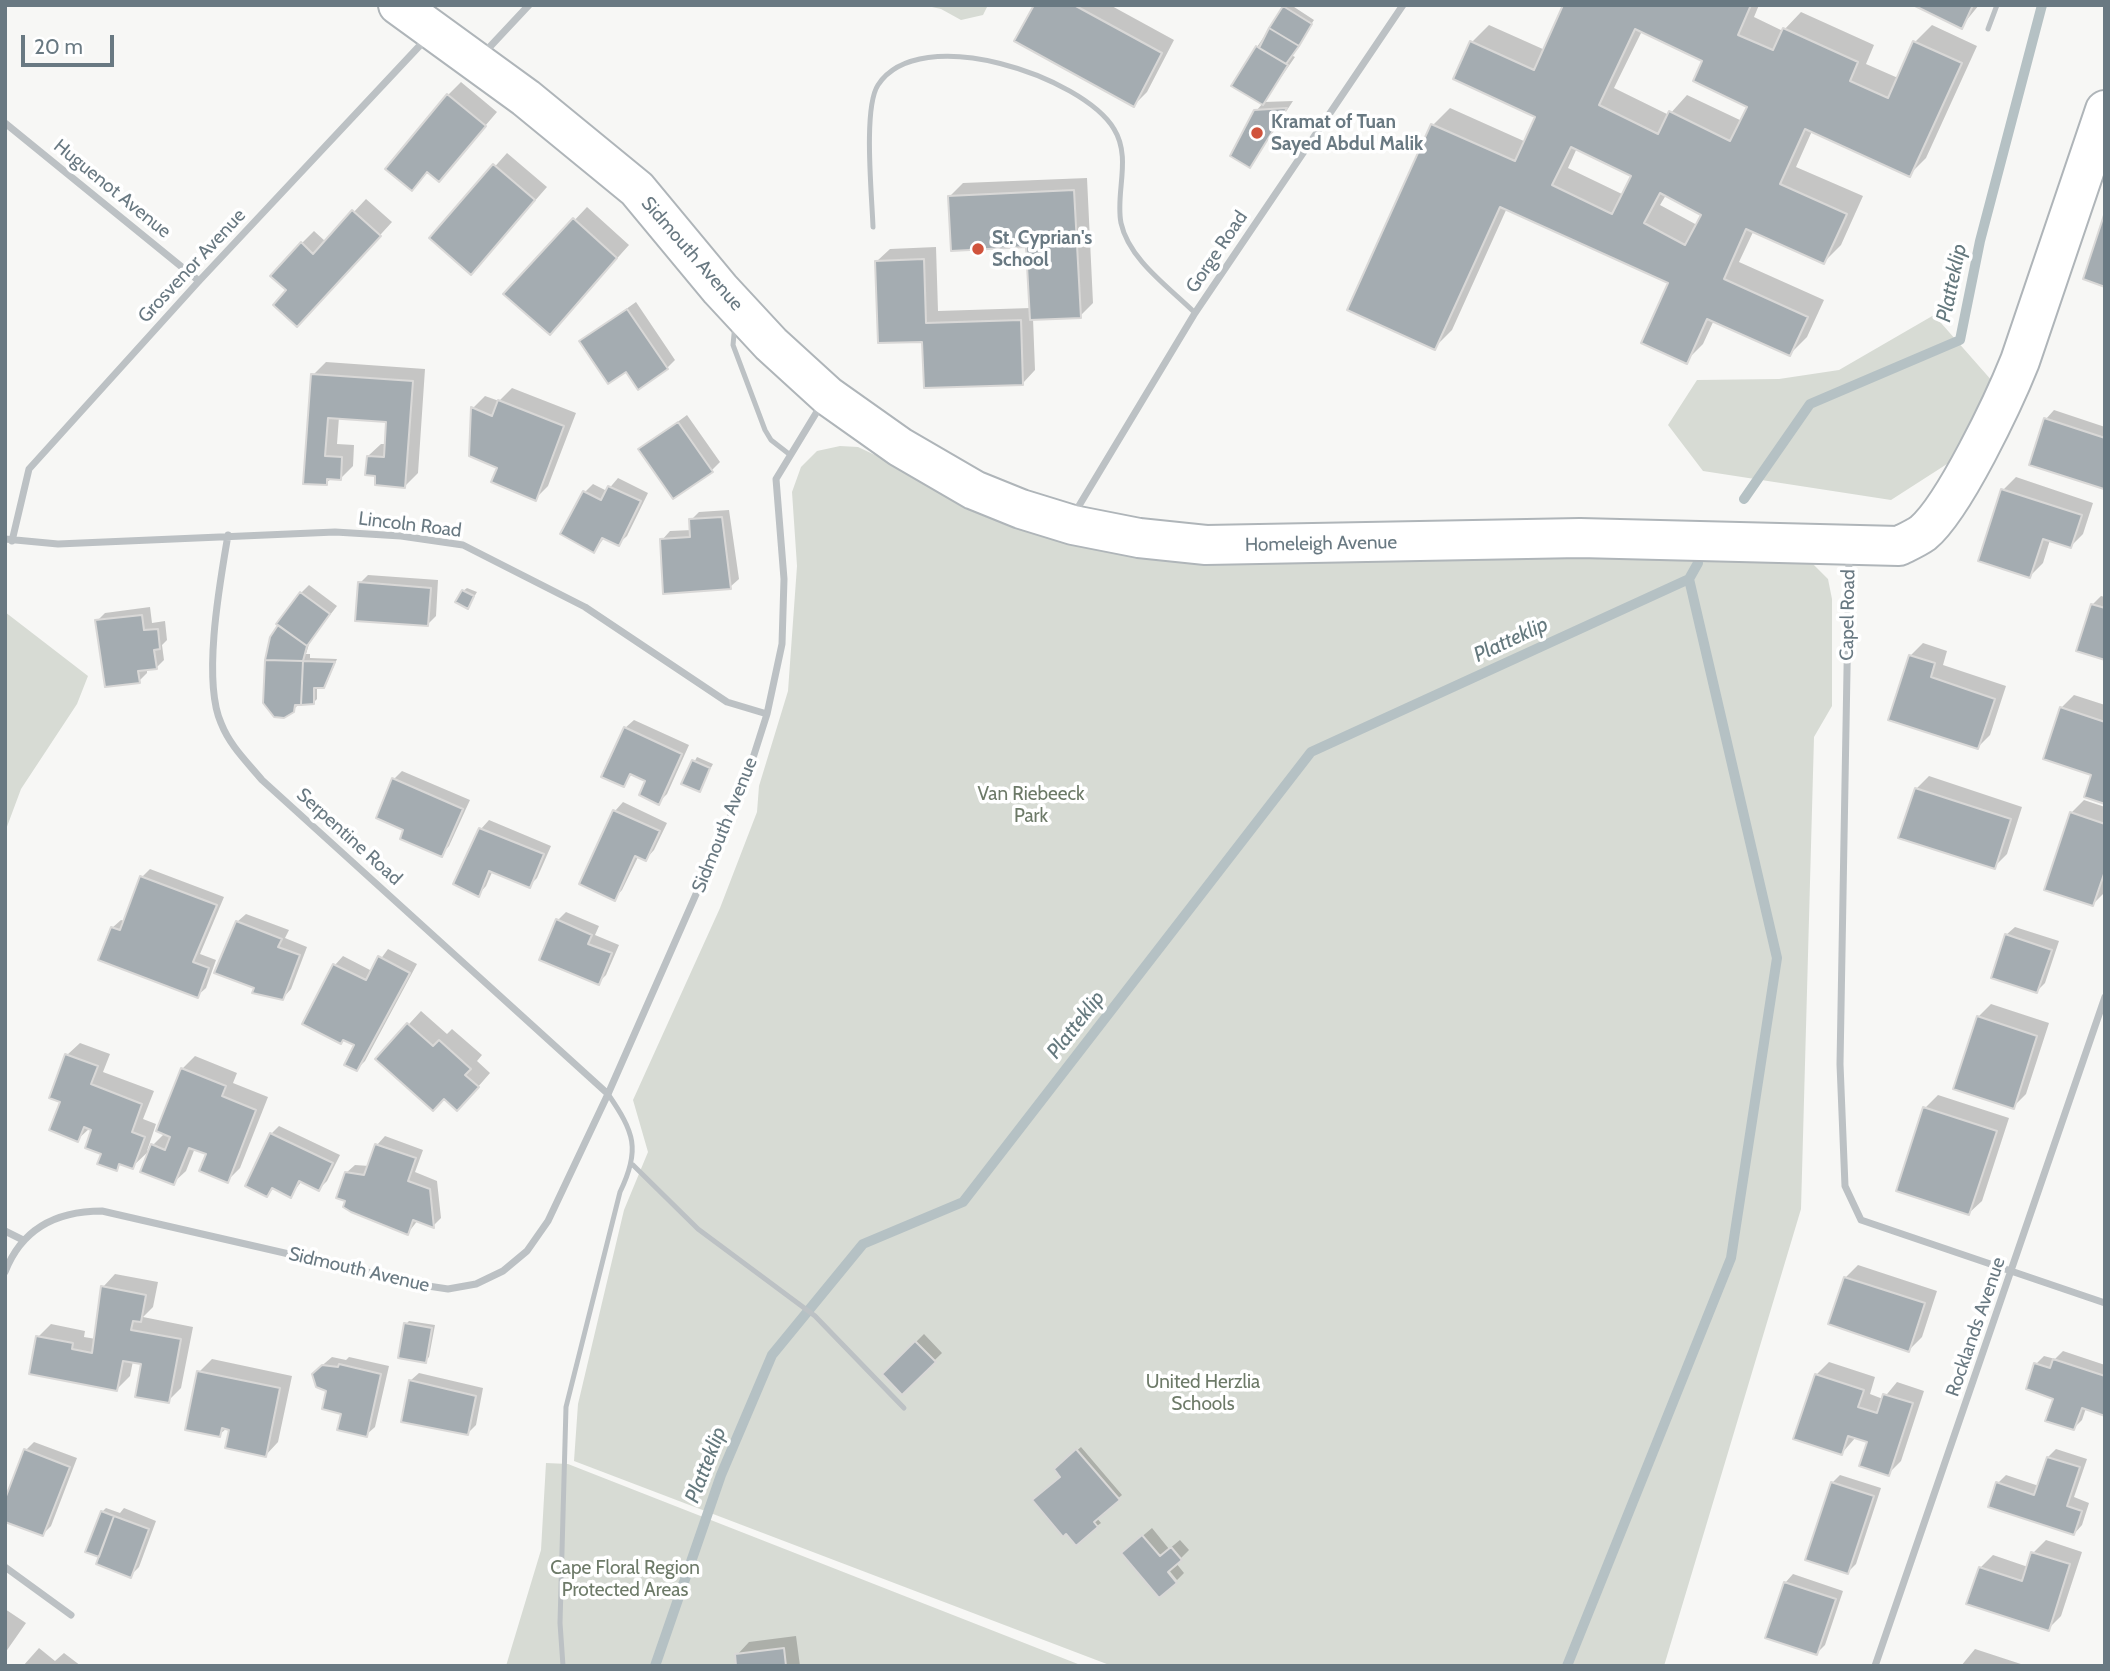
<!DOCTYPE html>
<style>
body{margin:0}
#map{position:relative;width:2110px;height:1671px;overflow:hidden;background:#f7f7f5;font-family:Cabin,sans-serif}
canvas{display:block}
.frame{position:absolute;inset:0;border:7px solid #697982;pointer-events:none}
.scale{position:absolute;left:21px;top:35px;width:93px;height:32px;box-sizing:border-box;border:4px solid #697982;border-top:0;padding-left:9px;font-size:21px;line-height:24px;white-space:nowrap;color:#697982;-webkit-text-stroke:5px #fff;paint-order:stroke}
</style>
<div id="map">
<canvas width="2110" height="1671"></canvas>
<div class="frame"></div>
<div class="scale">20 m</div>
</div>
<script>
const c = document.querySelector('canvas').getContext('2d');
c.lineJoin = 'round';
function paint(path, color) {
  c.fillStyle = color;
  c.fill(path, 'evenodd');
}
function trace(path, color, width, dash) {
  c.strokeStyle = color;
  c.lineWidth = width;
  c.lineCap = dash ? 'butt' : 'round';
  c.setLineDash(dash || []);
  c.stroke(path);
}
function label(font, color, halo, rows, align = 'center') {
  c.font = font + ' Cabin,sans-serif';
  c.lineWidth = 7;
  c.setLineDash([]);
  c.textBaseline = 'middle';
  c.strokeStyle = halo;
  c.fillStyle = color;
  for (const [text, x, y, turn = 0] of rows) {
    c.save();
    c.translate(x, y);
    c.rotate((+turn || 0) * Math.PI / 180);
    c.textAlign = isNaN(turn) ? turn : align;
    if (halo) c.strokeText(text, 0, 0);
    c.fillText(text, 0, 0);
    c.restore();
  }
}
paint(new Path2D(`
 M923,5H988L983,15L961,20L941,9Z
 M1934,315L1993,382L1961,455L1891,500L1703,471L1668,425L1697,380L1779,379L1839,370Z
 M840,446L858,447L875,455L936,491L1034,530L1440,556L1791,559L1813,564L1828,579L1832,599V706L1814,737L1801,1209L1664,1666H1112L574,1461L578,1404L624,1210L648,1152L633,1100L720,908L757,812L759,786L788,691L797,566L792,492L801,467L817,451Z
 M5,612L88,676L77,704L21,789L5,832Z
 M546,1463L568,1464L1083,1666H506L541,1550Z`), '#d7dbd4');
paint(new Path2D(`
 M1036,5H1110L1174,40L1147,92L1134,105Z
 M1291,5L1314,20L1291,55L1295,57L1264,102L1293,101L1250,166L1256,111L1263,103L1257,47L1284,7Z
 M1565,5H1759L1754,17L1783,31L1801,12L1874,45L1866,64L1898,78L1915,42L1932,25L1977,46L1926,158L1909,175L1812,131L1796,167L1863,196L1841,245L1824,262L1754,230L1739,262L1824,300L1807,337L1790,354L1714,320L1703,344L1686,361L1671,282L1507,208L1452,330L1435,347L1349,309L1433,125L1450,108L1526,142L1537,116L1472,42L1489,25L1545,50ZM1642,31L1704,60L1749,106L1742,121L1687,95L1669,115L1614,88ZM1577,148L1633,175L1624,195L1568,168ZM1666,195L1703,214L1697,225L1660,205Z
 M1917,5H1979L1961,27Z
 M461,82L497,112L439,180L428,171L412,189L448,95Z
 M507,153L547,187L483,260L431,238Z
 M1087,178L1093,303L1080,316L1033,318L1035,370L1023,383L924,340L877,261L890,249L936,247L938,311L1031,308L1028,246L950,196L963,183Z
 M366,199L392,222L310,312L289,290L302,243L314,231L326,242Z
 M587,207L629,245L562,320L505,294Z
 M636,302L675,360L667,368L626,370L581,341Z
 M326,362L425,369L418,473L405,486L377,475L368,456L381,444H387L388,421L339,417L337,444L354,445L353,466L340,479L332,478L326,483L313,375Z
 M512,388L576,413L548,486L536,498L499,468L473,408L485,396L499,401Z
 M2054,410L2105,427L2103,487L2046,419Z
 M687,415L720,462L712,470L641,449Z
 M2016,477L2093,503L2083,534L2071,546L2050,540L2043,563L2030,576L2003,490Z
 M618,478L648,493L627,536L618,544L605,537L594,551L562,533L585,492L593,484L607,491Z
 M729,510L739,579L730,587L662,540L670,531L692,530L691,520L699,512Z
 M368,575L438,580L436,616L428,624L360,583Z
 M309,585L337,606L310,641L306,654H310V658L337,659L327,682L317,686V699L313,703H300L292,711L301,593Z
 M467,588L477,592L468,607L463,591Z
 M2101,596L2105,597V659L2078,650L2093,604Z
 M150,607L152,623L165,621L167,640L162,645L164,660L156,668L147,669V673L139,681L97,621L105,613Z
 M1923,643L1947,651L1943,665L2006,686L1990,735L1978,747L1910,656Z
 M2074,695L2105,705V802L2061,708Z
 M634,720L689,745L667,794L659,802L647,780L633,773L623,785L625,728Z
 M697,757L713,764L699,790L683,783Z
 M402,771L470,800L449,846L441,855L405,829L394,779Z
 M1929,776L2022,807L2007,854L1994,867L1916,789Z
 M2084,800L2105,807V892L2093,904L2071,813Z
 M623,802L667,823L654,850L646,859L639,855L622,890L614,899L581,884L615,811Z
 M489,820L551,846L537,878L529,886L493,870L486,886L478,895L455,883L481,829Z
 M150,869L224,897L200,954L216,960L206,988L197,996L112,928L121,920L125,921L142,877Z
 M566,912L599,926L595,935L619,945L606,975L598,983L558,920Z
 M246,914L289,930L285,938L307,947L291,989L283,998L256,988L237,922Z
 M2015,927L2059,941L2045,983L2037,991L2006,935Z
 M388,949L417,964L365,1061L357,1069L356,1045L304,1023L335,965L343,956L372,971Z
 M1991,1004L2049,1023L2026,1094L2013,1107L1978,1017Z
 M421,1011L447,1034L452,1029L482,1055L477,1061L490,1073L470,1096L444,1097L377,1059Z
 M80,1043L110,1054L103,1072L154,1091L143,1119L156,1124L147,1151L165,1133L182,1069L195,1056L237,1073L233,1083L268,1097L240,1168L227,1181L208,1153L195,1148L186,1171L173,1183L151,1149L132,1167L121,1163L116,1169L103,1153L94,1129L90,1128L78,1139L62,1101L67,1055Z
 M1938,1095L2009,1118L1982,1201L1969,1213L1925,1108Z
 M279,1126L340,1155L327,1181L319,1189L302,1181L290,1196L274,1188L267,1195L271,1134Z
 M385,1136L423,1150L415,1172L437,1181L441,1218L433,1226L418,1220L408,1233L377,1223L378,1220L346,1173L355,1165L369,1166L377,1145Z
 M1858,1265L1937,1291L1922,1337L1909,1350L1830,1323L1846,1277Z
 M115,1274L158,1282L153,1307L143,1317L193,1327L181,1388L168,1401L143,1363L133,1361L130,1376L117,1389L38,1337L51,1324L85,1331L84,1337L96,1339L103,1287Z
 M409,1321L435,1325L429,1357L425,1361L406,1324Z
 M924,1334L942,1353L902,1392L884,1374Z
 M2063,1351L2105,1365V1414L2086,1408L2082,1420L2074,1428L2036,1364L2044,1356L2055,1359Z
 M332,1357L346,1360L349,1357L389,1366L375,1427L366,1435L343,1413L318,1369Z
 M212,1359L292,1376L278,1442L266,1455L231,1429L227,1428L219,1435L199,1372Z
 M1829,1362L1875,1377L1870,1394L1883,1399L1897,1382L1924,1391L1901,1461L1888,1474L1869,1441L1856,1437L1842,1453L1816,1375Z
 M419,1373L483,1388L476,1425L468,1433L410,1381Z
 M34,1442L77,1458L51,1526L43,1534L26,1450Z
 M1081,1447L1122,1495L1096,1517L1101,1523L1097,1526L1038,1497L1062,1476L1056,1469Z
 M2056,1449L2087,1459L2074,1497L2089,1503L2082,1525L2074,1534L1998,1483L2006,1475L2039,1486L2048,1457Z
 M1840,1475L1881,1488L1856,1564L1848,1572L1832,1483Z
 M106,1508L120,1513L124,1508L156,1521L139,1567L130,1576L102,1512Z
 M1152,1528L1169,1549L1180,1540L1189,1550L1176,1563L1184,1573L1177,1580L1164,1564L1132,1545Z
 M2046,1540L2082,1552L2061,1616L2048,1629L1980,1568L1993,1555L2028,1567L2033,1553Z
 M1793,1574L1843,1591L1825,1645L1817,1653L1785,1583Z
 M5,1609L26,1623L5,1653Z
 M796,1636L800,1666H738L737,1655L749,1642Z
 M39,1648L55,1661L64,1653L81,1666H23Z
 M1975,1649L2027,1666H1961Z`), '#0003');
trace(new Path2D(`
 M1744,499L1810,404L1960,340L1980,241L2042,5
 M655,1666L721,1475L772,1355L863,1244L963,1202L1311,752L1689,579L1698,563
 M1567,1666L1731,1258L1777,958L1689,579`), '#b5c1c4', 10);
const building = new Path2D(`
 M1034,5H1074L1162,53L1134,107L1014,41Z
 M1563,5H1751L1738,35L1773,50L1783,28L1858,62L1850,81L1888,98L1913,41L1962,63L1910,177L1805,129L1780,184L1847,214L1824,264L1746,229L1724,279L1808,317L1790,356L1707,319L1687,364L1641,343L1668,283L1500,207L1435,350L1347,310L1431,124L1515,161L1535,117L1453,79L1470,41L1534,70ZM1635,29L1702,61L1693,81L1747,107L1730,141L1669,111L1658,134L1599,105ZM1571,147L1631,176L1612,214L1552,185ZM1660,193L1701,215L1685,245L1644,223Z
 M1913,5H1973L1962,29Z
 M1283,6L1312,24L1299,46L1269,28Z
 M1269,28L1299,46L1286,64L1259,48Z
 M1256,46L1288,65L1263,105L1231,86Z
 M447,94L486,126L439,182L427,172L412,191L385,169Z
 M1287,108L1250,168L1230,156L1254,110Z
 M493,164L535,200L471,275L429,238Z
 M1074,190L1081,318L1030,320L1026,247L951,251L948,196Z
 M352,210L381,236L297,327L273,305L286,290L270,276L301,242L313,254Z
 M2105,212V287L2083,279Z
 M573,218L617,258L550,335L503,294Z
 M924,259L926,323L1021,320L1023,385L924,388L922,342L878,343L875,261Z
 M627,309L668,369L638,390L626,372L608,384L579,341Z
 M311,374L413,381L405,488L375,485V476L365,475L367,456L384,457L386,422L328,418L325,456L342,457L341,480L327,479V485L303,484Z
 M498,400L564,426L536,501L491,482L497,468L469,456L471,407L492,416Z
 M2044,418L2105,438L2104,489L2029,465Z
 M678,422L713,472L673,499L638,449Z
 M608,486L641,501L619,546L602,538L594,553L560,534L583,491L601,500Z
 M2001,489L2082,515L2071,548L2043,539L2030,578L1978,561Z
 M722,517L731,589L663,594L660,539L690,537L689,519Z
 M358,582L431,588L428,626L355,621Z
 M462,590L474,596L468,609L455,602Z
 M300,592L330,614L307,646L276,624Z
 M2091,604L2105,608V660L2076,651Z
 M142,615L144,630L158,629L160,649L154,650L157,669L138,671L140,683L105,687L95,620Z
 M278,625L307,646L303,661L265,660L270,637Z
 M1909,655L1935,663L1931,677L1995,699L1978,749L1888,720Z
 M265,660L303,661L301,705H295L294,712L284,718L274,717L263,703Z
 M303,661L335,662L324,688H314V704L301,705Z
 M2060,707L2105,722V804L2084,797L2091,775L2043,759Z
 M624,727L682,754L659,805L639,795L645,781L630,774L624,787L601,777Z
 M692,760L710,768L700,792L681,784Z
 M392,778L463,809L442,857L400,839L403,830L376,818Z
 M1915,788L2011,819L1995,869L1898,838Z
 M613,810L660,831L646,861L635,856L615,901L579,884Z
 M2070,812L2105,824V871L2093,906L2044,890Z
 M479,828L544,854L530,888L489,871L479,897L453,884Z
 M140,876L217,905L193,962L209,968L198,998L98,960L111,927L120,930Z
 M556,919L592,935L588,944L612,953L599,985L539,960Z
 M236,921L282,939L278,947L300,955L283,1000L252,993L254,988L214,973Z
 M2005,934L2052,950L2037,993L1991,978Z
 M378,956L410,973L357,1071L344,1065L354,1045L343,1040L341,1044L302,1024L333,964L366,980Z
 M1977,1016L2037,1036L2014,1109L1953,1089Z
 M407,1023L433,1046L439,1040L471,1069L465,1075L479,1087L457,1111L444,1099L433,1111L375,1059Z
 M65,1054L98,1066L91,1084L142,1104L132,1132L145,1137L133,1169L119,1164L117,1171L97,1164L101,1154L85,1148L91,1130L84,1127L78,1142L49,1130L60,1102L49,1098Z
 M181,1068L226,1086L222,1096L256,1110L228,1183L199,1171L206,1154L189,1148L174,1185L140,1172L151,1144L165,1150L170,1137L156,1131Z
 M1923,1107L1997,1131L1969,1215L1896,1191Z
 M270,1133L333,1163L319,1191L299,1181L291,1198L272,1188L267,1197L245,1186Z
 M375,1144L416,1158L408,1181L430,1189L434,1228L413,1220L408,1235L351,1212L343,1207L345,1201L336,1198L345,1172L364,1175Z
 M1844,1277L1925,1303L1909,1352L1828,1324Z
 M101,1286L146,1295L141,1322L133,1321L131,1330L181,1339L169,1403L135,1397L141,1364L123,1361L117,1391L29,1374L36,1336L73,1343L72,1349L92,1353Z
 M404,1323L432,1328L426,1363L398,1358Z
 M915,1341L936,1362L902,1395L882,1374Z
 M2053,1359L2105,1376V1416L2082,1408L2074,1430L2045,1421L2053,1399L2026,1389L2034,1363L2050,1368Z
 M339,1364L381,1374L367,1437L337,1430L341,1414L322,1409L326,1391L316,1387L312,1374L322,1365L338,1367Z
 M197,1371L280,1388L266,1457L225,1448L229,1430L222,1428L220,1437L185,1430Z
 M1815,1374L1864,1390L1858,1407L1877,1413L1883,1394L1913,1403L1889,1476L1859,1466L1867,1442L1848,1436L1842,1455L1793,1439Z
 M409,1380L476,1396L468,1435L401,1422Z
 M24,1449L70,1467L43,1536L5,1522V1499Z
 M1076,1449L1120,1500L1094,1522L1098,1527L1076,1546L1066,1534L1063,1537L1032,1500L1060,1477L1054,1469Z
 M2047,1457L2080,1467L2067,1506L2082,1511L2074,1535L1988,1507L1996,1482L2034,1495Z
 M1831,1482L1874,1496L1848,1574L1805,1560Z
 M101,1511L114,1516L99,1557L85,1552Z
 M114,1516L149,1529L131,1578L96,1564Z
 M1142,1535L1160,1556L1171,1547L1182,1560L1168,1572L1177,1583L1159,1598L1121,1553Z
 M2031,1552L2070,1564L2049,1631L1966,1604L1979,1567L2022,1581Z
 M1784,1582L1836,1599L1817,1655L1765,1638Z
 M784,1648L786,1666H736L735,1654Z`);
paint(building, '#a4acb1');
trace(building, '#d9d8d7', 2);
const secondary = new Path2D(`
 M398,5L526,98L637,189L720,289L771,344L828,396L900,447L974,490L1021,509L1073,525L1139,538L1206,545L1580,538L1899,546C1907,542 1916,538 1923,533C1954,507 2004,401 2020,361L2105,110`);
trace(secondary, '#afb5b9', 42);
trace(new Path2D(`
 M1988,29L1997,5
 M873,227C872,196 863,108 878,85C920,21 1083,77 1114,129C1132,158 1115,193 1121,223C1129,260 1170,288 1195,313
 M735,324L733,345L765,430L771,440L789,454
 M633,1165L698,1229L815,1316L904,1408
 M563,1666L560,1623L566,1407L620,1192C641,1149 634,1132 608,1094`), '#bcc1c4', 5);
trace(new Path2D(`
 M485,52L529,5
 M5,123L199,281
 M1074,514L1195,313L1403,5
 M228,535C220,582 202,680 221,723C230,746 247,762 262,780L608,1094
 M5,539L58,544L335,532L401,536L463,545L585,607L727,702L767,714
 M12,541L29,469L199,281L425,40
 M1849,558L1840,1064L1845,1186L1861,1220L2105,1303
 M5,1231L23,1240
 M5,1272C22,1228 58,1211 102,1211L428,1286L448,1289L476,1284L503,1271L527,1251L548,1221L608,1094L745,783L767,714L782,644L784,579L776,479L821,405
 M5,1567L71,1615
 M1875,1666L2105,997`), '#bcc1c4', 7);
trace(secondary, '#fff', 38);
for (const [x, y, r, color] of [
 [1257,133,7,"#d0533c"],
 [978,249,7,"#d0533c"]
]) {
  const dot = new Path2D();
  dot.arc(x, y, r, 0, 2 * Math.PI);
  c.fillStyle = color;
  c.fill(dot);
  trace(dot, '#fff', 2.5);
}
label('bold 19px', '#697982', '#fff', [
 ["Kramat of Tuan",1271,122],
 ["Sayed Abdul Malik",1271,144],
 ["St. Cyprian's",992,238],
 ["School",992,260]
], 'left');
label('19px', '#697982', '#fff', [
 ["Huguenot Avenue",112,189,39],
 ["Gorge Road",1217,252,-56],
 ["Sidmouth Avenue",692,254,49],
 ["Grosvenor Avenue",192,266,-47],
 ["Lincoln Road",410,525,7],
 ["Homeleigh Avenue",1321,544,-1],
 ["Capel Road",1848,615,-89],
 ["Sidmouth Avenue",725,825,-68],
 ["Serpentine Road",349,837,42],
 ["Sidmouth Avenue",359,1270,13],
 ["Rocklands Avenue",1976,1327,-71]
]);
label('19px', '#6d7a68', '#fff', [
 ["Van Riebeeck",1031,794],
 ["Park",1031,816],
 ["United Herzlia",1203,1382],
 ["Schools",1203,1404],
 ["Cape Floral Region",625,1568],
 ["Protected Areas",625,1590]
]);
label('italic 21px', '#65797e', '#fff', [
 ["Platteklip",1952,283,-78],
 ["Platteklip",1511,640,-25],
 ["Platteklip",1076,1025,-52],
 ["Platteklip",706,1465,-69]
]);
</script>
